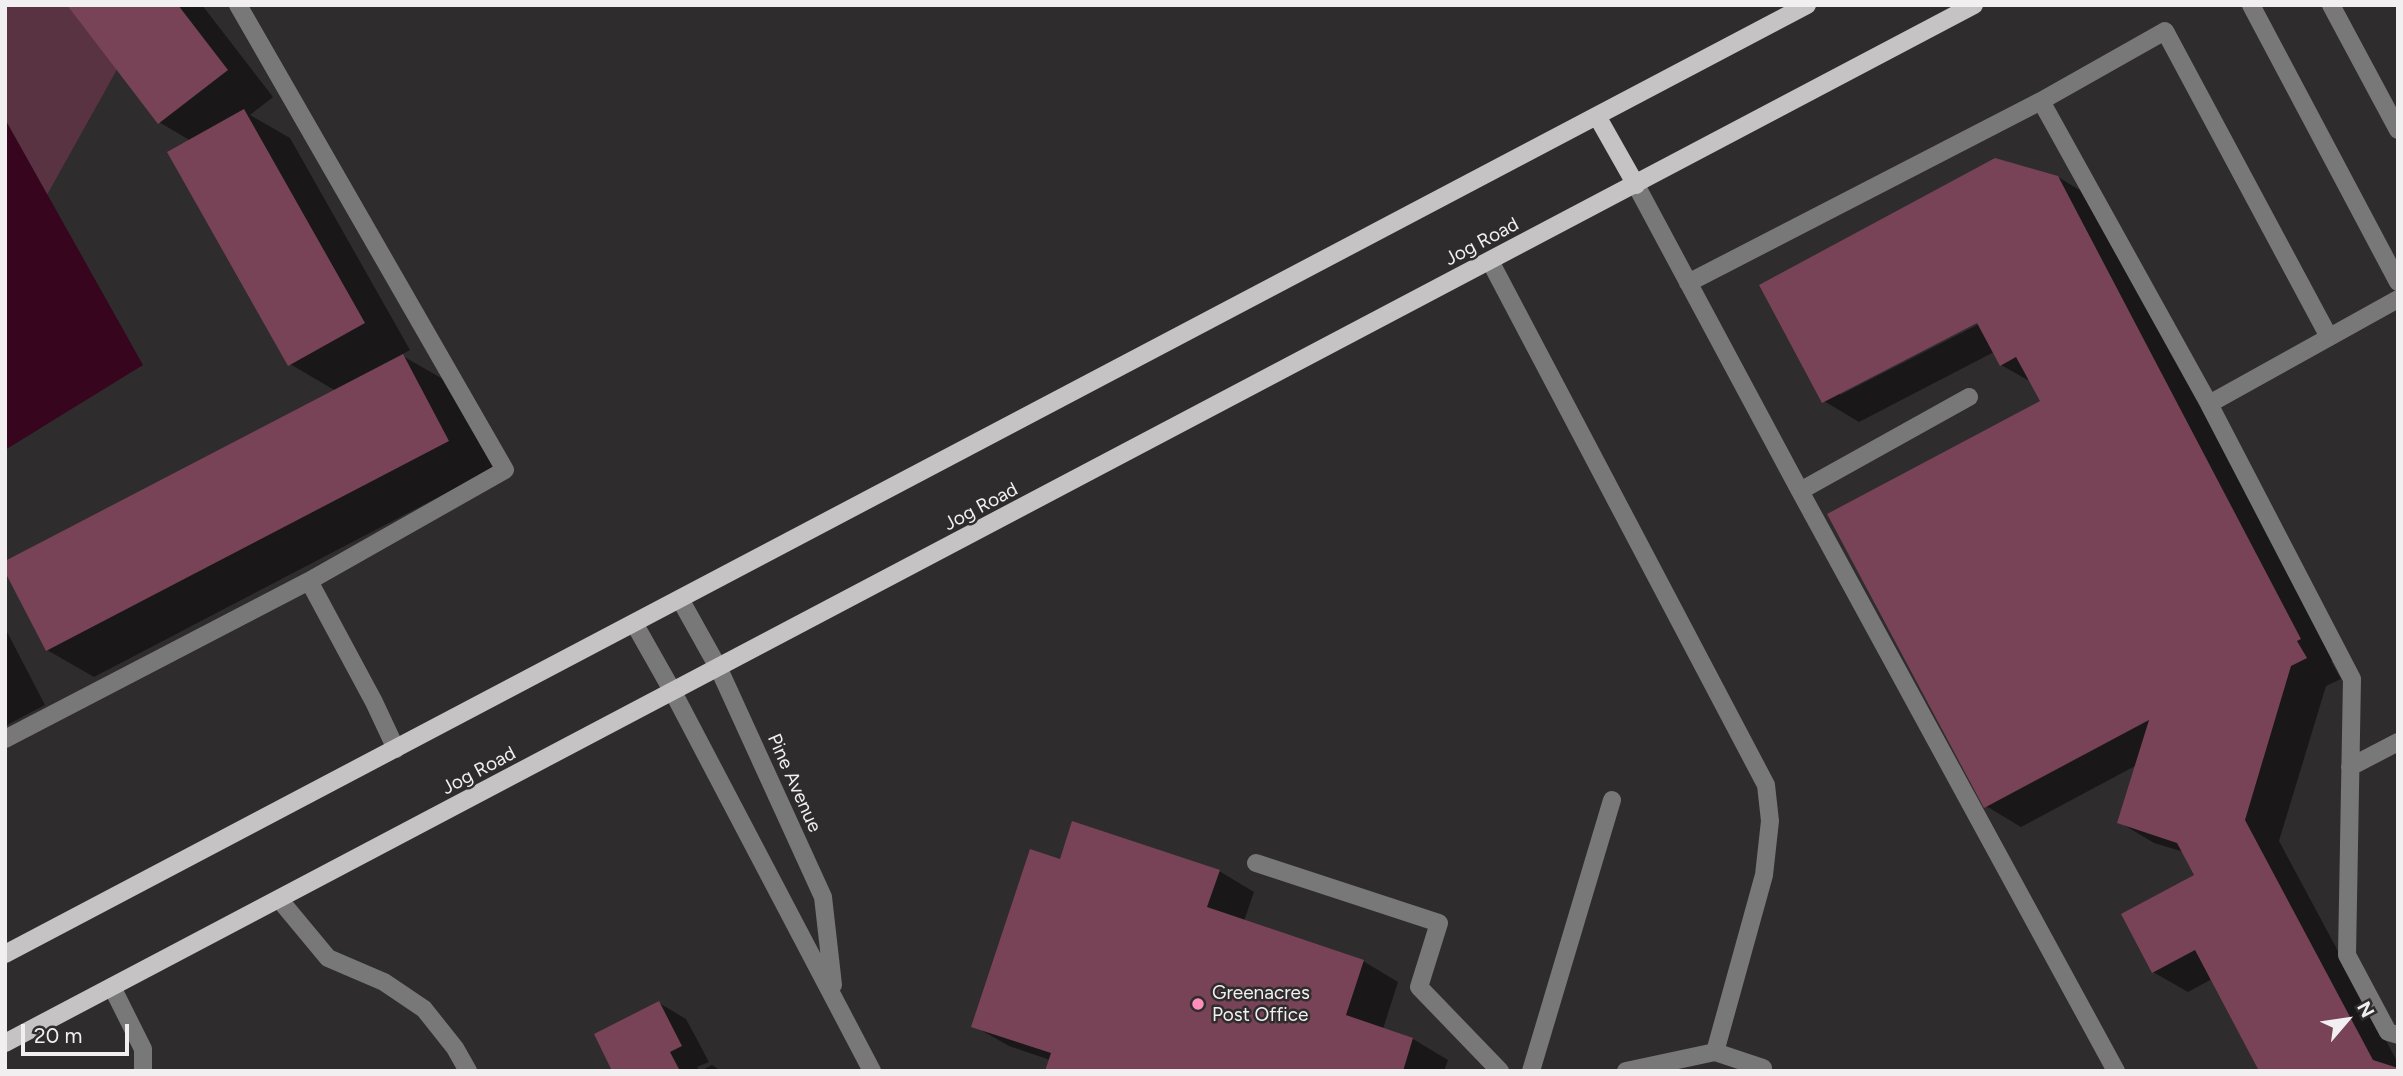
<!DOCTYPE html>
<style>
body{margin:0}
#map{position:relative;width:2403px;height:1076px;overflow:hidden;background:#2f2c2d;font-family:Figtree,sans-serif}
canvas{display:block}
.frame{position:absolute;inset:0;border:7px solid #f1efef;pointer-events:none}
.north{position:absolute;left:2312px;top:985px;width:70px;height:70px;-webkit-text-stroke:5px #2f2c2d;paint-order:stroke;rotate:61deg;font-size:19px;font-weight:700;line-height:28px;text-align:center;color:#f1efef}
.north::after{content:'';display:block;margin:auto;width:24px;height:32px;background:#f1efef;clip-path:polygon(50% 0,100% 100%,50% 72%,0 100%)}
.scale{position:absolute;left:21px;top:1024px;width:108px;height:32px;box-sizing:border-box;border:4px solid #f1efef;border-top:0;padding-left:9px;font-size:21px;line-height:24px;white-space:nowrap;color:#f1efef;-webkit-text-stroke:5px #2f2c2d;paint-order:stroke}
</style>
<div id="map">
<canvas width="2403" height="1076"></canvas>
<div class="frame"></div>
<div class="north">N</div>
<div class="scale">20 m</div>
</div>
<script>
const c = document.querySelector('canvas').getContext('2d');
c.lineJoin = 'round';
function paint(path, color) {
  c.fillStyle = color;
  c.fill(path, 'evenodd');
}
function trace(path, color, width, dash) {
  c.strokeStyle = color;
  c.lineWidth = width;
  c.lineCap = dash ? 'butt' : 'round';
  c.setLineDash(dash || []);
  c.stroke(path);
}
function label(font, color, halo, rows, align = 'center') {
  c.font = font + ' Figtree,sans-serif';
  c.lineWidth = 5;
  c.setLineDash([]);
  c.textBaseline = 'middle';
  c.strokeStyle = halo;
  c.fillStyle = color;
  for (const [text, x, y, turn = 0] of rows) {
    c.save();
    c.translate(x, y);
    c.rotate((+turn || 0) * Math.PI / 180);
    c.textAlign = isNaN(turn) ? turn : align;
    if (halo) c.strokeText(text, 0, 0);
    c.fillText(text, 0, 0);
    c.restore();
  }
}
paint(new Path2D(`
 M5,5H153L5,270Z`), '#5a3342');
paint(new Path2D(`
 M5,119L143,365L5,450Z`), '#37061e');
paint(new Path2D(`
 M69,5H202L273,97L250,115L290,138L410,350L401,355L450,383L494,468L94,677L47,650L336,391L290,364L191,141L159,122Z
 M2058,177L2093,198L2335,659L2331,661L2341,679L2326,686L2279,841L2398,1063V1071H2261L2212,979L2188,992L2153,972L2196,876L2184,852L2154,843L2119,822L2137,765L2021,827L1986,806L2043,401L2033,383L2001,365L1994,352L1859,422L1824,401ZM1984,318L1985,321L1840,395V391Z
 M5,628L45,705L5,726Z
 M1061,861L1219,871L1254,892L1244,921L1363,961L1398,982L1383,1029L1413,1039L1448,1060L1444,1071H1047L1050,1060L1009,1046L974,1026Z
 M659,1003L686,1019L709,1062L697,1067L699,1071H614Z
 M712,1065L721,1071H701Z`), '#0007');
paint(new Path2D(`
 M67,5H178L228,70L158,124Z
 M244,109L365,323L288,366L167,152Z
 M1995,158L2058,176L2301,639L2297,641L2307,658L2291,666L2245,820L2373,1060L2398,1068V1071H2259L2195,950L2152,973L2121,914L2194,875L2177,843L2117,823L2149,720L1984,808L1827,514L2040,401L2016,357L2000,366L1977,323L1822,403L1759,285Z
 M403,354L449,441L46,651L5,572V561Z
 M1072,821L1220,870L1207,907L1364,960L1346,1015L1413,1038L1403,1071H1045L1051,1053L971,1027L1030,849L1060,859Z
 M659,1001L682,1046L670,1052L680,1071H612L594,1034Z`), '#784257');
trace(new Path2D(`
 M238,5L505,470L309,581L374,702L396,749
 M2251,5L2398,282
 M2331,5L2398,130
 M1636,185L1800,491L1969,397
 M1490,261L1766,785L1770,821L1764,875L1715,1052
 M1688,283L2041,101
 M2329,337L2165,31L2041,101L2209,404L2398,299
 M2209,404L2352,679L2347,955L2388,1032L2398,1035
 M1800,491L2116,1071
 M680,599L719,669L823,897L833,985
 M634,623L673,692L872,1071
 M5,739L309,581
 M2350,767L2398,742
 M1256,863L1439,923L1419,987L1500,1071
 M279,899L328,958L384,982L424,1009L455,1048L468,1071
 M112,987L143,1049V1071
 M1531,1071L1612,800
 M1626,1071L1715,1052L1763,1068L1762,1071`), '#797878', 18);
trace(new Path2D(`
 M1597,116L1636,185
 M5,954L1807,5
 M5,1043L1974,5`), '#c6c3c4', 18);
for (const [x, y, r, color] of [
 [1198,1004,7,"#ff8eba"]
]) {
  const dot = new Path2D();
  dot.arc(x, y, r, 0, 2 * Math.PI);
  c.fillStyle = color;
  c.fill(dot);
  trace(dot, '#2f2c2d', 2.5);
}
label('19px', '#f1efef', '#2f2c2d', [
 ["Jog Road",1482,242,-28],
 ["Jog Road",981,507,-28],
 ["Jog Road",479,771,-28],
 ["Pine Avenue",794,783,66]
]);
label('19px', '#f1efef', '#2f2c2d', [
 ["Greenacres",1212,993],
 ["Post Office",1212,1015]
], 'left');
</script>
